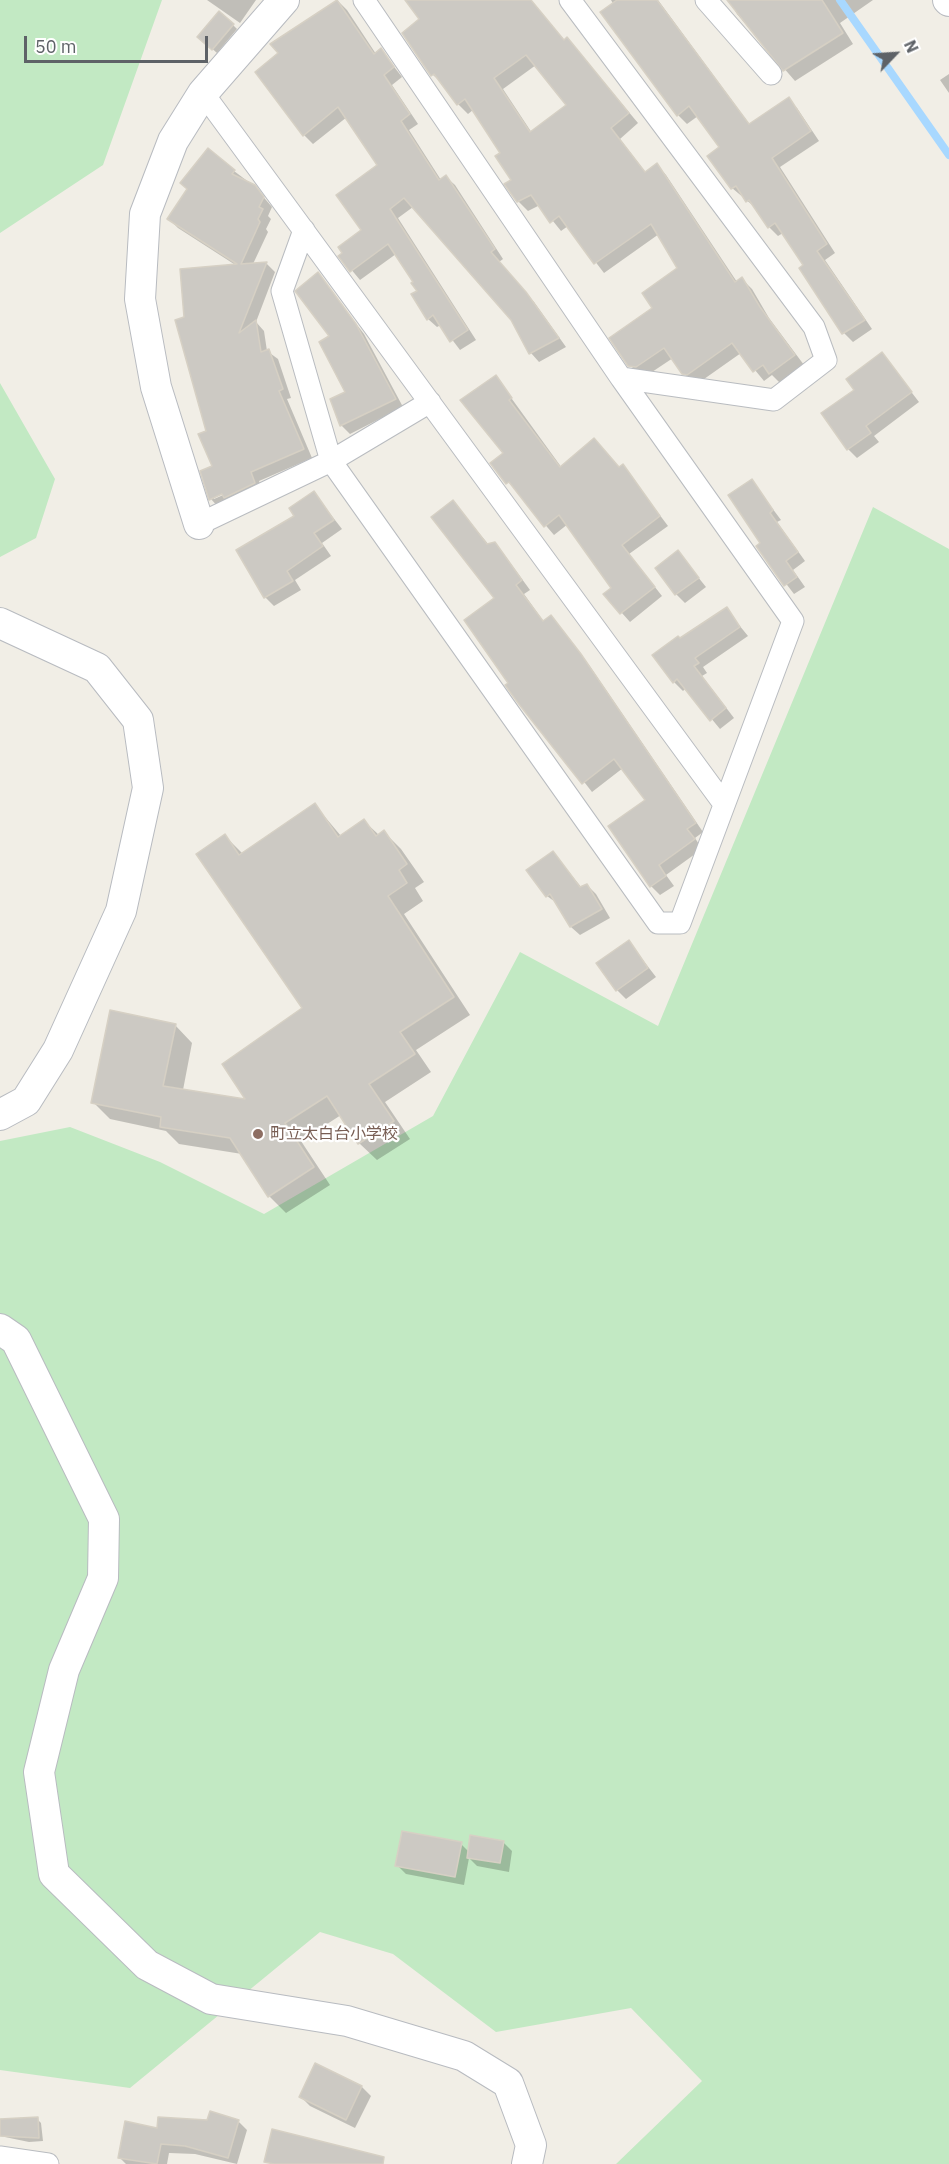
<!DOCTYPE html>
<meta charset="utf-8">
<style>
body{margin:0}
#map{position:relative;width:949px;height:2164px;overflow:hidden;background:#f1eee6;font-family:"IBM Plex Sans",sans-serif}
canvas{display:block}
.north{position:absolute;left:865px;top:24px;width:60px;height:60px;-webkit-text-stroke:4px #fff;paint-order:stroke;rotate:65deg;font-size:16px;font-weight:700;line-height:24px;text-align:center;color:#5e6267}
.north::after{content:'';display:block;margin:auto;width:21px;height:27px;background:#5e6267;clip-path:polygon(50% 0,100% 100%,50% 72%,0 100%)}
.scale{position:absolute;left:24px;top:36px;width:184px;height:27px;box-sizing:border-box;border:3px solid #5e6267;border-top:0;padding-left:8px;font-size:18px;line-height:21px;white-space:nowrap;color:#5e6267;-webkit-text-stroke:4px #fff;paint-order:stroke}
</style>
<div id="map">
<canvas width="949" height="2164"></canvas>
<div class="north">N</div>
<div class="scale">50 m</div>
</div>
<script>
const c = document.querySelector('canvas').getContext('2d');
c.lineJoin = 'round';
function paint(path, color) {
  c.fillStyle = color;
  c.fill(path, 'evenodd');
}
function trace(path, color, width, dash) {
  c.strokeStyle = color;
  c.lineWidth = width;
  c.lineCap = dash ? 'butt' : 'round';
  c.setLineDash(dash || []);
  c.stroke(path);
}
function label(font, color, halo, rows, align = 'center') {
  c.font = font + ' "IBM Plex Sans","Noto Sans JP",sans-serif';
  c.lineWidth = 4.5;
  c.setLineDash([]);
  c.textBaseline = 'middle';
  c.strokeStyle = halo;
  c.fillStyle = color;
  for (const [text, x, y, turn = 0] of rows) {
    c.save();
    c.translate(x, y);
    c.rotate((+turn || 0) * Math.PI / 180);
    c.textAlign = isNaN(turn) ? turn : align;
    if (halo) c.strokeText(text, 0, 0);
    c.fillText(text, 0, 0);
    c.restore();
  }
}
paint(new Path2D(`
 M0,0H162L103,165L0,233Z
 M0,383L55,479L36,538L0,557Z
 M873,507L949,549V2164H616L702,2081L631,2008L496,2032L393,1954L320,1932L130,2088L0,2070V1141L70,1127L160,1162L264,1214L433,1116L520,952L658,1026Z`), '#c2e9c3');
paint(new Path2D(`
 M207,0H256L240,23Z
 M407,0H530L565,41L576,49L638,123L620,139L646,173L657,165L666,175L737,282L742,279L752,289L769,318L804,365L780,383L772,375L764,381L741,353L697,384L683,373L673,358L646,376L640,375L630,365L654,308L679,268L659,234L604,273L568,226L561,231L540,205L528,211L518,201L502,153L473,110L468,114L458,104L443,84L433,75L404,33L421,19ZM536,65L569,105L532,133L503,89Z
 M611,0H658L750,125L788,99L797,108L819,141L780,167L835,253L825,260L872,329L853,342L844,333L801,268L805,265L783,233L778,236L769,227L757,209L732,188L709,156L721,148L698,116L687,124L678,115Z
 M729,0H873L840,23L853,44L795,81L737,14Z
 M338,1L347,10L376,54L381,50L402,77L392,85L418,124L409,130L441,180L446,177L455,185L503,259L499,262L534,302L566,347L539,362L531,353L512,319L413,207L398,218L476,340L460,350L441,325L437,327L428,319L416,282L396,254L360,280L340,256L363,230L379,166L347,117L313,144L304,135L280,53L273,44Z
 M233,25L237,29L217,53L199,37Z
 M949,74V93L940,80Z
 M234,171L254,186L272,207L268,216L271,219L266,229L268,232L253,264L266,263L275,272L256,322L264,331L267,351L278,359L291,398L287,399L312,458L259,481L263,492L219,508L211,499L214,467L186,319L237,266L178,228L169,219ZM228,490L230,492L214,499V496Z
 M318,274L364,334L403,407L350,434L341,425L332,400L347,393L331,337Z
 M882,354L919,402L874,436L879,442L857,458L848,449L856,391Z
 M496,377L562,468L623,466L668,526L629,554L662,596L630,622L605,594L613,588L568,524L554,535L492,463L505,453Z
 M752,481L781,520L777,522L805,561L793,570L805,587L794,594L758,547L763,543Z
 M314,493L342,529L322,543L331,556L295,580L301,590L274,606L265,597L296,516Z
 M453,502L489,545L494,544L503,553L530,590L524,594L544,622L559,626L589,665L703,832L695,838L702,849L666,875L674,886L660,895L651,886L647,800L623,768L592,792L521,701L496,599Z
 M678,552L706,587L685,603L676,594Z
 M726,609L748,636L703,667L707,673L702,676L734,718L720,729L686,688L683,691L674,682L680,640Z
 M315,805L341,836L364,821L379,835L384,832L401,849L424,882L415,888L423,901L404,914L470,1015L416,1050L431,1072L385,1102L410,1139L377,1160L359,1143L341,1115L301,1141L330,1185L286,1213L269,1196L242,1154L179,1144L166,1131L110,1119L93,1102L175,1025L192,1043L183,1090L248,1101L304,1009L225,836L243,854Z
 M553,853L582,888L587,885L596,894L610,918L580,935L571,927L558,904L547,896Z
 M629,942L656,977L626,999L617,990Z
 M503,1842L512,1851L509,1872L477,1866L469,1858L464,1885L406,1874L397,1865L461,1844L469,1852Z
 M362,2087L371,2096L355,2128L310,2106L301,2097Z
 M37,2119L41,2123L43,2141L29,2142L0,2136V2121Z
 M238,2121L247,2130L237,2164L195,2154L169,2153L167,2164H126L120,2158L159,2130Z`), '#0003');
trace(new Path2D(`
 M840,0L949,155`), '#a8d8ff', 8);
const building = new Path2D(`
 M337,0L374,54L381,48L394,67L384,75L410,114L401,121L439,180L446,175L495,249L491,252L526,292L559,338L529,354L511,320L404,198L390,209L468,330L450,342L433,315L427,320L411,294L417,291L411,283L413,282L388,244L350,272L338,256L342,253L338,247L361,230L336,195L377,165L338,107L303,136L255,72L278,53L270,44Z
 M405,0H531L564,40L567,37L629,113L611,128L645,172L657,163L735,282L742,277L760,307L795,355L769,374L763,365L753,372L732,343L687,375L682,374L664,348L636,367L628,366L609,338L652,308L642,293L677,268L651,224L594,264L559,216L550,223L531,195L517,202L504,184L511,180L495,156L500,153L465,99L457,105L434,74L431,76L402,33L419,19ZM526,55L566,105L530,132L494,78Z
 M617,0H657L749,124L789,97L811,131L772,158L827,244L817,251L865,320L842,334L799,268L803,265L775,223L768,228L749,200L746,202L736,186L731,189L707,156L719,147L689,106L677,116L600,12Z
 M727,0H822L843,33L783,71Z
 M219,11L234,24L212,50L197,37Z
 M208,148L235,170L232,174L255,185L264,197L259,207L263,209L258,219L260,222L241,264L267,262L239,333L256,320L261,352L269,349L283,389L279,391L304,449L251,472L255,483L224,498L222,494L209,500L200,471L212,466L198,434L206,431L175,320L184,317L180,269L237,264L167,219L187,189L180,183Z
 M318,272L356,324L396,399L340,426L330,399L345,392L319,342L329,336L295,291Z
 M882,352L912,392L866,426L871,433L847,450L821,413L854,390L846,379Z
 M496,375L512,398L509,400L560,467L594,438L619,467L623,464L660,516L622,545L655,587L620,614L603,594L611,588L559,515L544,527L509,482L506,484L490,463L503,453L460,400Z
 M752,479L773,510L770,513L798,552L786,561L797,577L784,586L756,546L760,543L728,495Z
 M314,491L334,520L314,533L323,546L287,571L293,581L264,598L236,550L294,516L289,508Z
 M453,500L487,544L495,542L522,580L516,585L543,621L551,615L581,654L696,823L687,829L695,839L659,865L666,876L650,887L608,826L645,800L614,759L582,784L518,703L505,685L508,683L464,620L494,598L431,517Z
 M678,550L699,578L675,595L655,568Z
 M727,607L740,627L695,658L699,663L694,666L726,708L710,721L677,679L673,683L652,655L678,636L680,638Z
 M315,803L338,837L364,819L376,836L384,830L407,864L399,870L407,883L388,896L454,997L400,1032L415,1054L369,1084L394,1121L358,1144L327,1096L285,1123L314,1167L268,1197L230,1138L160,1127L161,1117L91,1103L110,1010L176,1024L163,1086L245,1099L222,1064L302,1008L196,854L225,834L239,855Z
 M553,851L580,887L587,884L602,909L570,927L550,894L546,897L526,870Z
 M629,940L648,968L616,991L596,963Z
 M402,1831L462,1842L455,1877L395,1866Z
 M470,1835L504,1841L500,1863L467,1858Z
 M315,2063L362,2086L346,2120L299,2097Z
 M210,2111L239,2120L228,2158L185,2146L161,2144L157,2164L118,2158L125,2121L157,2128L158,2117L207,2120Z
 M38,2117L39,2138L0,2136V2119Z
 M272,2129L384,2157L383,2164H274L264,2162Z`);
paint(building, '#ccc9c3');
trace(building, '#d6d0c4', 1.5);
const street = new Path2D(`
 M364,0L621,378L774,400L826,360L814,327L570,0
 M706,0L771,74
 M203,93L724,804
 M304,230L282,291L331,461L658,923H680L793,621L621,378
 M199,524L331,461L430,402
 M0,2157L48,2164`);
const secondary = new Path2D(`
 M948,0L949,1
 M199,524L156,387L140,299L145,214L173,141L203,93L284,0
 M0,623L97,668L138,720L148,788L121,911L58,1050L26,1101L0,1115
 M0,1329L16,1340L104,1519L103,1578L64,1670L39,1772L54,1874L147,1965L211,1999L347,2021L464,2056L508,2083L531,2145L527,2164`);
trace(street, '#b9bcc0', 23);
trace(secondary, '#b8bbc0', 32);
trace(street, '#fff', 21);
trace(secondary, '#fff', 30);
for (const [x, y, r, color] of [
 [258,1134,6,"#8d6e63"]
]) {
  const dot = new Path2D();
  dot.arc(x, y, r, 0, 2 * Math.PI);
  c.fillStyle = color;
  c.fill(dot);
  trace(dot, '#fff', 2);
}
label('16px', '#785e54', '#fff', [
 ["町立太白台小学校",270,1134]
], 'left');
</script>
